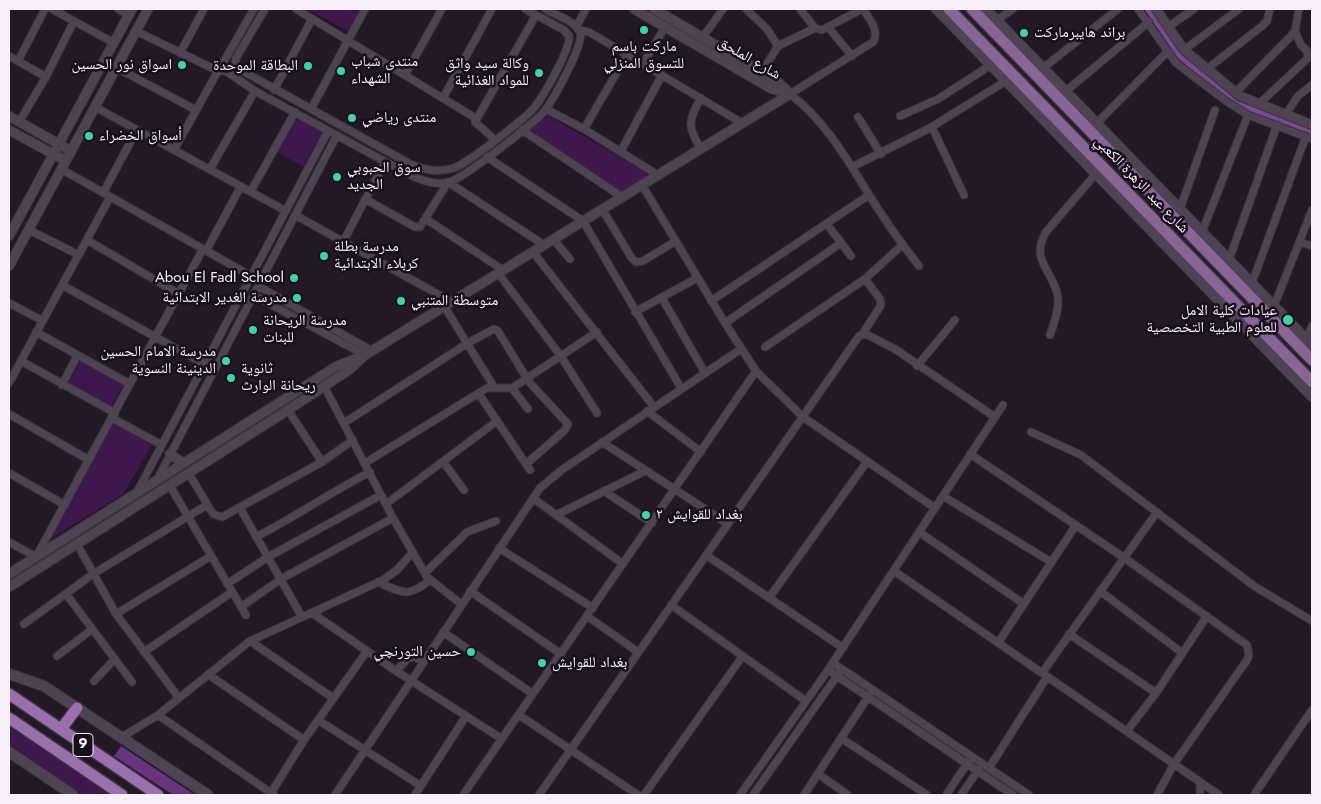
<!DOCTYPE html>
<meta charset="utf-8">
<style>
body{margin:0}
#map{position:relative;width:1321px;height:804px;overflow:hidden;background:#221826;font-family:Jost,sans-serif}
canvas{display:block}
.frame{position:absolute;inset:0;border:10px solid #f7f0fa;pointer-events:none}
</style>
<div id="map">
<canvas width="1321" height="804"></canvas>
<div class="frame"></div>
</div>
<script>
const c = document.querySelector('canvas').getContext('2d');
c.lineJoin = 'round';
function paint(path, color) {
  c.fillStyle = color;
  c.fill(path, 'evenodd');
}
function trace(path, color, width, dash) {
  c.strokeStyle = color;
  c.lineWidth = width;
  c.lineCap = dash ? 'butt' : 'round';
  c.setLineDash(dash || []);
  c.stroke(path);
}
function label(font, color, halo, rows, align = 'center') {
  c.font = font + ' Jost,"Noto Naskh Arabic",sans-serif';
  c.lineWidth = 5;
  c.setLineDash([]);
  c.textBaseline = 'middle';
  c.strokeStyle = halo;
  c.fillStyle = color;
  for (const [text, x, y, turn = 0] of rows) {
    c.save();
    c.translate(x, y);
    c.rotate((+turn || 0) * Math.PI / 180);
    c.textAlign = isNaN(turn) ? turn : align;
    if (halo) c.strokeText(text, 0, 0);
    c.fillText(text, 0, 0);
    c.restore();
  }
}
paint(new Path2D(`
 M307,9H361L348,31Z
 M548,116L643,170L647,175L645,178L620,192L529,130Z
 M296,117L323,132L304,167L277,152Z
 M80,361L124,383L112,407L68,384Z
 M114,423L152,445L123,494L50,539L48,536L63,515Z
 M9,724L114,795H82L9,746Z`), '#3e174d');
paint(new Path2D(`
 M121,746L195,795H173L114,756Z`), '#68347d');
trace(new Path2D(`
 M1148,9L1180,56L1235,103L1312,133`), '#7d4892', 6);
const minor = new Path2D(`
 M52,9L114,43
 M118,9L129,15
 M265,9L236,58L235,65L239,69L412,165C426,170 439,173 454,168C468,163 523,120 534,108C543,97 571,48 569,36L564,30L525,9
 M296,9L477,119
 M746,9L767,29L778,46
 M800,9L815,28L822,30L862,9
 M863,9C869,19 880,29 873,42L790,94C825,121 845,156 868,193C883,218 901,243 919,266
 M1138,9L1176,63L1226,101L1248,115L1312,139
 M997,20L1013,9
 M576,27L586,9
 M828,27L852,56
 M1168,27L1194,9
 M578,30L589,32L742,123
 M136,31L218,71H226L255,91L408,174C421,180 435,186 449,182C466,177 527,128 542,114C551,104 585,44 580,32C575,21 556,15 545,9
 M703,37L723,9
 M1184,50L1239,9
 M180,53L204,9
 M9,56L46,77
 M18,61L45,9
 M643,64L665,27
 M117,68L196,110
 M1043,68L1118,9
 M1207,69L1262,26L1267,21L1270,9
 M226,71L224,61L254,9
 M762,72L778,46L815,28
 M405,75L442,9
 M274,90L312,19
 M1066,91L1149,22
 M1236,92L1290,37L1295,31L1299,9
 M443,98L492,9
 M701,98C688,120 687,127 701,149
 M1259,104L1308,58L1307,51L1301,45L1295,31
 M95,107L286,211
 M311,109L365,9
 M546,109L584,129L658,175
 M1286,114L1298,96L1312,85
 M900,116L938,99L991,65
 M858,117L881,154
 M19,122L46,77L74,21
 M1097,123L1168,51
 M932,127L964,195
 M584,129L627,55
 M522,130L622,197
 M494,139L475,122L536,15
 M174,150L218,71
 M621,151L662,75
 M487,157L583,221L681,388
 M852,167L928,129L1006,81
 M61,169L251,276
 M210,169L255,91
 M642,185L725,323L756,371L803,417L935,508
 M251,191L295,112
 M103,193L137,130
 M365,199L415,227H420L448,182L544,245
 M602,209L631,257L636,262L643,261L676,241
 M1180,209L1215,110
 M295,215L452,302
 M426,219L503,270
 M827,224L851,256
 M29,230L79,255
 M1202,232L1248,115
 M553,239L570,259
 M87,240L179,294
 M343,242L385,162
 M1300,242L1312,246
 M206,251L241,186
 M533,252L654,407
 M1229,260L1277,125
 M498,273L560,355L597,413
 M1252,283L1306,136
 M62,285L204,364
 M258,286L372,351
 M253,295L365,355
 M662,298L705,373
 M711,301L869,195
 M9,303L43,321
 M444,306L494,387
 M1274,306L1312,210
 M635,312L697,278
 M725,323L841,243
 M36,332L130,384
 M862,335L881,305L880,299L865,279
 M1050,335C1054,323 1059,310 1058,297C1054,271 1029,261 1046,232L1099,170
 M1306,338L1312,326
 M765,347L865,279L902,245
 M21,361L115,413
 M917,366L955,320
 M9,383L110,197
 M62,385L77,356
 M324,386L393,518L427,577L461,604
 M512,388L597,332
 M479,394L530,470
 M288,410L322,462
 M647,411L701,452
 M9,414L89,460
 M112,418L162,445
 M344,423L468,343L494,329L498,331L529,382L568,424L565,430L526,464
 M1031,432L1081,455L1254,586L1312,621
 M602,442L728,524
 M970,454L1123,557L1247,645L1249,655L1247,660L1174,764L1157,795
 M365,463L487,388H512L528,409
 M444,463L464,490
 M9,473L65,505
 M189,474L213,514L222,517L322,462L353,440
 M157,480L337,135
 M170,486L246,615
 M604,491L652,523
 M137,492L328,131
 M943,496L1051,562
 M533,498L623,564
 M386,504L497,421
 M240,508L302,617
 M556,515L645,471
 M919,532L1024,604
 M256,537C295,517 331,492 370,472
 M9,542L36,557L203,249
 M77,544L116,614L179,698
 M499,548L593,608
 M706,555L843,648
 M894,571L1219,795
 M425,573L467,532L496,521
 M378,582C403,593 408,598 430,580
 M227,584L268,557L381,495
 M470,591L561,654
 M1100,591L1181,652
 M66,594L132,682
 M769,598L866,463
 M671,605L806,701
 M241,607L281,579L393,518
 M312,613L396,671L502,739
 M116,614L211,556
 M587,616L638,652
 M24,624L93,574L207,505
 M443,632L533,694
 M1069,634L1156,693
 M250,641L333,698
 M998,643L1076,525
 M144,652L232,592
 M57,656L91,630
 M833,663L1029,795
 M828,670L1013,795
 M396,671L408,658L414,657L423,661
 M1042,673L1157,512
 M209,675L304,740
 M94,681L114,660
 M158,715L274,795
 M519,715L638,795
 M318,720L421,786
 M1127,731L1156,693L1207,616
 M122,737L158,715L250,641L383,580L397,570L413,552
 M841,738L927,795
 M989,768L1047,677
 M818,774L848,795
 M271,793L304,740L367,651
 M335,795L540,488L563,469L741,349
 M415,795L466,716
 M463,795L756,371
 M539,795L859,336L866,334L895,349L995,417
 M644,795L742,657
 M740,795L828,670L1003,405
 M753,795L839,673
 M804,795L870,694
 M946,795L969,761
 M961,795L979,769
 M1200,795V782
 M1254,795L1312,710`);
const tertiary = new Path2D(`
 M634,9L772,89L790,94
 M654,9L777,81L790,94
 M936,9L1312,397
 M986,9L1312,345
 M1156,9L1184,50L1240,96L1312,125
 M9,116L71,151
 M9,130L66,161
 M9,236L132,9
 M9,266L148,9
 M170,454L183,463
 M9,574L337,366L365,355
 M9,587L288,410L349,370L365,355L790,94`);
const secondary = new Path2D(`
 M9,674L44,686L208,795
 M9,752L73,795`);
const primary = new Path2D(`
 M949,9L1312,382
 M972,9L1312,360`);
const trunk = new Path2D(`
 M9,694L158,795
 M9,718L122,795
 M61,729L77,708`);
trace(minor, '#3a333e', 9);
trace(tertiary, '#3a333e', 11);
trace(secondary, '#3a333e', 12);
trace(primary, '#3a333e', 14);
trace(trunk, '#3a333e', 14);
trace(minor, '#4e4353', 7);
trace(tertiary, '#4e4353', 9);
trace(secondary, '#4e4353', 10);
trace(primary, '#886497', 11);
trace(trunk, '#9b6fae', 11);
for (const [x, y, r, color] of [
 [644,30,5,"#40d4a1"],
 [1024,33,5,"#40d4a1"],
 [182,65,5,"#40d4a1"],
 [308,66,5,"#40d4a1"],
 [341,71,5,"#40d4a1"],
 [539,73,5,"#40d4a1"],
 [352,118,5,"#40d4a1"],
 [89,136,5,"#40d4a1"],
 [337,177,5,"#40d4a1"],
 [324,256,5,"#40d4a1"],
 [294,278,5,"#40d4a1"],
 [297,298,5,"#40d4a1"],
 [401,301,5,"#40d4a1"],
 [1288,320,6,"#40d4a1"],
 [253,330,5,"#40d4a1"],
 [226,361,5,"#40d4a1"],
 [231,378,5,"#40d4a1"],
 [646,515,5,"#40d4a1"],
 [471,652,5,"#40d4a1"],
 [542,663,5,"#40d4a1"]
]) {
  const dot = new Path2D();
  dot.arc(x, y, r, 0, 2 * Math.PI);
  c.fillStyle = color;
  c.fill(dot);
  trace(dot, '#180f1c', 2);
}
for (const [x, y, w] of [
 [83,745,20]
]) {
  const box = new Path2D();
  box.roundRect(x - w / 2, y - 11.5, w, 23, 4);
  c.fillStyle = '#180f1c';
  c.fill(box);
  trace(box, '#f7f0fa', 1);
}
label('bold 14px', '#f7f0fa', null, [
 ["9",83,745]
]);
label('15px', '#f7f0fa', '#180f1c', [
 ["براند هايبرماركت",1034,33],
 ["ماركت باسم",644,47,"center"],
 ["للتسوق المنزلي",644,64,"center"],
 ["منتدى شباب",351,62],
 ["الشهداء",351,79],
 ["وكالة سيد واثق",529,64,"right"],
 ["للمواد الغذائية",529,81,"right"],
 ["اسواق نور الحسين",172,65,"right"],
 ["البطاقة الموحدة",298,66,"right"],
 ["منتدى رياضي",362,118],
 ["أسواق الخضراء",99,136],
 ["سوق الحبوبي",347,168],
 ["الجديد",347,185],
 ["مدرسة بطلة",334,247],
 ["كربلاء الابتدائية",334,264],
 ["Abou El Fadl School",284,278,"right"],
 ["مدرسة الغدير الابتدائية",287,298,"right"],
 ["متوسطة المتنبي",411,301],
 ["عيادات كلية الامل",1277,311,"right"],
 ["للعلوم الطبية التخصصية",1277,328,"right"],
 ["مدرسة الريحانة",263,321],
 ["للبنات",263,338],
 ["مدرسة الامام الحسين",216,352,"right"],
 ["الدينينة النسوية",216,369,"right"],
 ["ثانوية",241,369],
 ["ريحانة الوارث",241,386],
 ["بغداد للقوايش ٢",656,515],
 ["حسين التورنچي",461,652,"right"],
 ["بغداد للقوايش",552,663]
], 'left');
label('15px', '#f7f0fa', '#180f1c', [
 ["شارع الملحق",749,59,30],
 ["شارع عبد الزهرة الكعبي",1141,185,46]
]);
</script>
